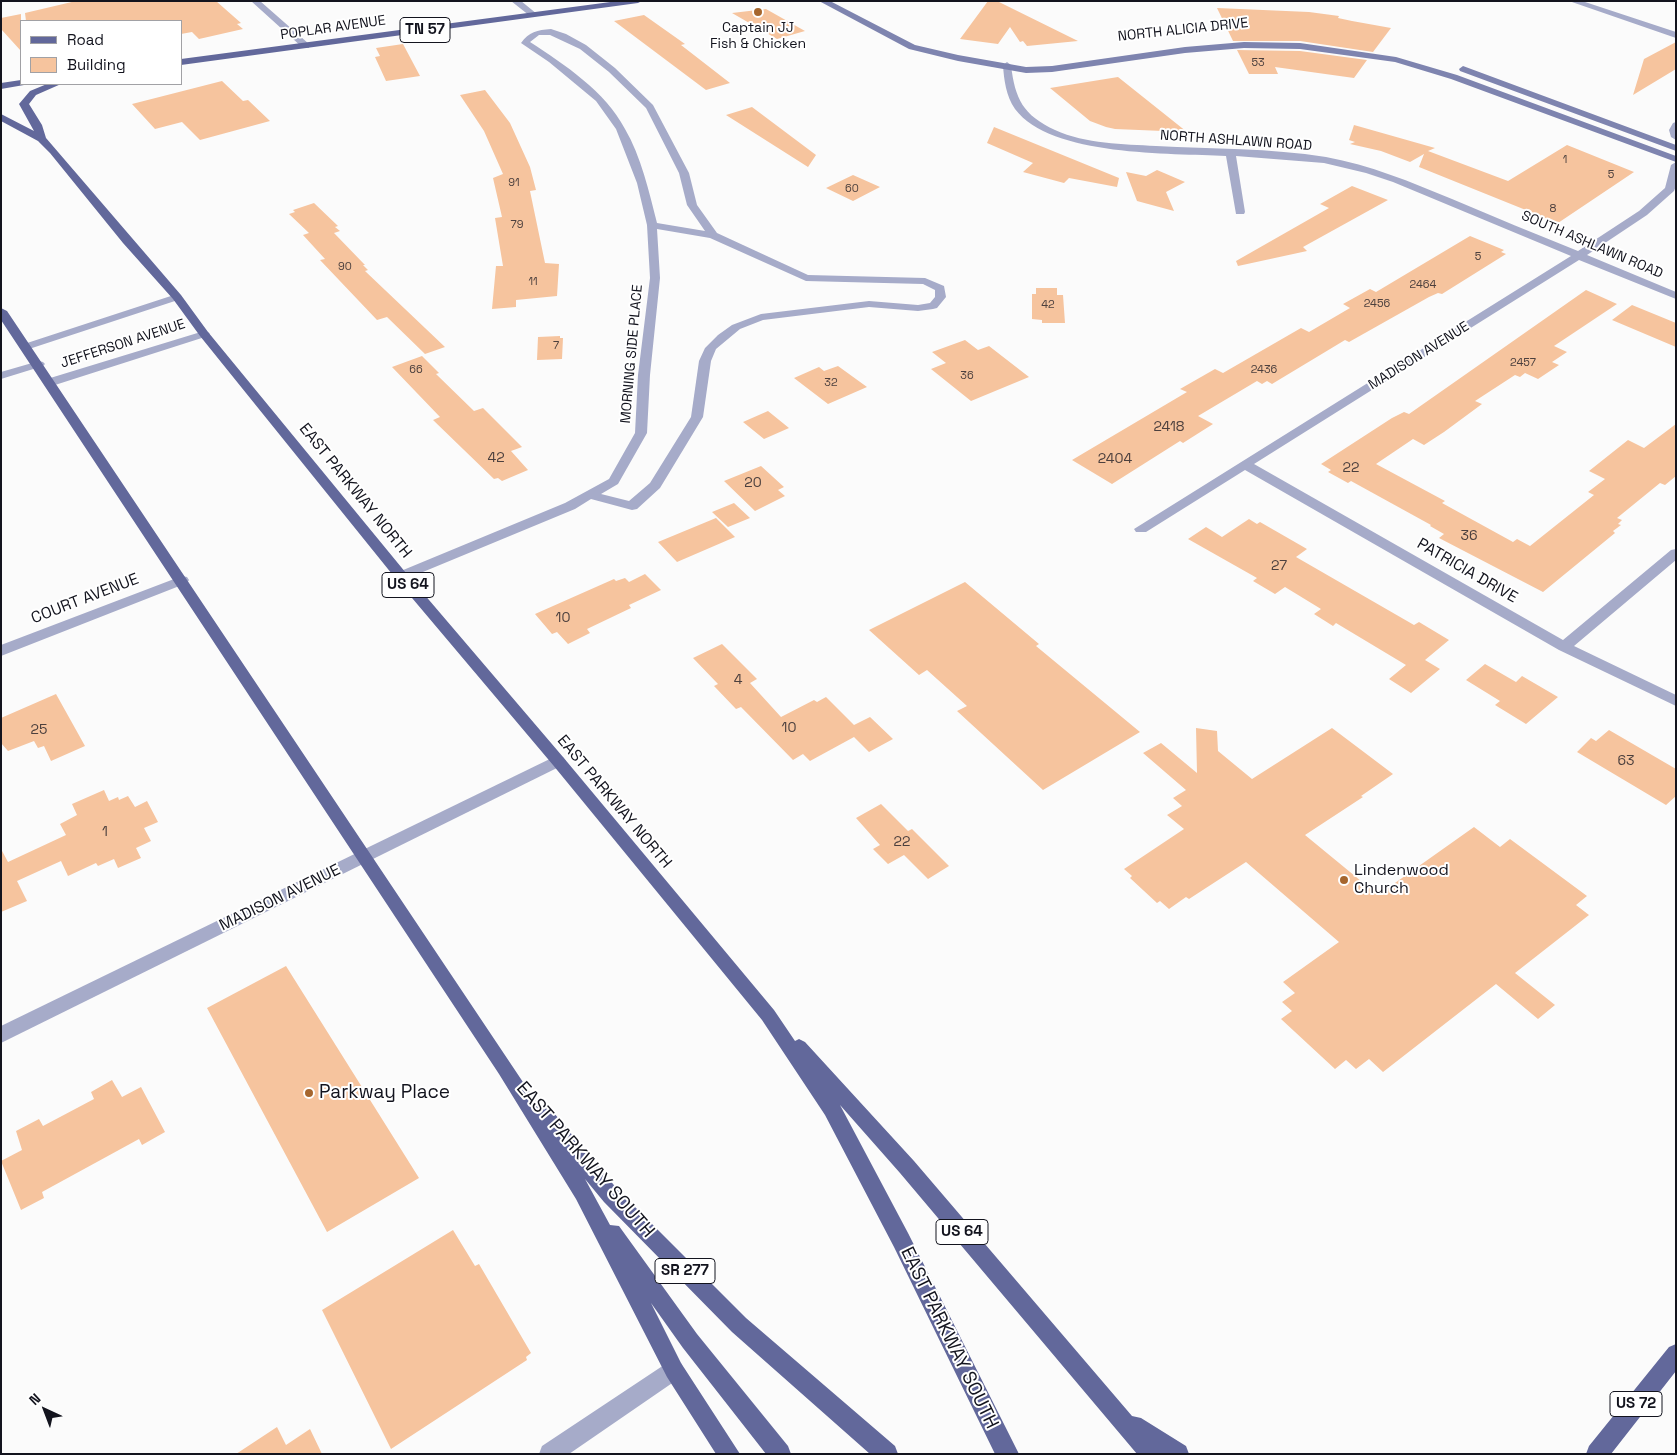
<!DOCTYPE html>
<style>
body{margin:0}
#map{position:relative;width:1677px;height:1455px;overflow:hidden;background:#fbfbfb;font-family:"Space Grotesk",sans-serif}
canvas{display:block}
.frame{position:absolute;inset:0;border:2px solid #13141e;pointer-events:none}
.legend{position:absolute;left:20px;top:20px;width:162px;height:65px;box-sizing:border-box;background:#fff;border:1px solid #a1a1a5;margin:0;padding:6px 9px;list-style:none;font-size:15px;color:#13141e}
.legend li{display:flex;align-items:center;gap:10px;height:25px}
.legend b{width:25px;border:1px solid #a1a1a5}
.north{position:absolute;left:20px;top:1385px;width:50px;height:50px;-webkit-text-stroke:4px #fff;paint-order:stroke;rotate:317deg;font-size:14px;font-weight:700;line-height:20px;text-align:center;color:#13141e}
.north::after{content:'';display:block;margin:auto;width:18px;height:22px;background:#13141e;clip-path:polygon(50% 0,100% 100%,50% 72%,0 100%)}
</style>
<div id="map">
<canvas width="1677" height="1455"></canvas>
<div class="frame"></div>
<ul class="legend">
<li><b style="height:6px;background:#62689b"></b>Road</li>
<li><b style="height:14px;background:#f6c49e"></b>Building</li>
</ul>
<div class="north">N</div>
</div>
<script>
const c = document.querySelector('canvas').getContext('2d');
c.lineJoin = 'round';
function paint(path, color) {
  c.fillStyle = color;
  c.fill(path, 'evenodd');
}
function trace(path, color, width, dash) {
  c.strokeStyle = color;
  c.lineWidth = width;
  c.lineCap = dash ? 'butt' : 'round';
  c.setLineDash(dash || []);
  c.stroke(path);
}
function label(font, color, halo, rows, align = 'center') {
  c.font = font + ' "Space Grotesk",sans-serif';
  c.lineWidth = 4;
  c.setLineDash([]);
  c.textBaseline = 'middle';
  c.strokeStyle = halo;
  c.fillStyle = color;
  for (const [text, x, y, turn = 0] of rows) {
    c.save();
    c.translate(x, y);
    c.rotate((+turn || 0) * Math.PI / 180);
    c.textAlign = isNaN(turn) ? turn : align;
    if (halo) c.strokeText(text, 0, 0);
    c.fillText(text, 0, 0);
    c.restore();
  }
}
paint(new Path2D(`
 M76,1H216L241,23L237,24L243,29L199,39L192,32L181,34V21H26L25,13Z
 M988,1H997L1078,41L1027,46L1023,41L1020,42L1010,27L998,44L960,39Z
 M1217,8L1309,12L1339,16L1338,18L1352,21L1391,28L1373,52L1300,41H1233Z
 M766,9L805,31L777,39L732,13Z
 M21,14V51L1,29V18Z
 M644,15L685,44L681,45L730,83L706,90L614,21Z
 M1676,42V69L1633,95L1644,59Z
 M403,44L420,76L386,81L375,57L380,56L376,48Z
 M1237,50L1300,51L1367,60L1354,78L1275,67L1278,74H1249Z
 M1118,77L1187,132L1115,129L1106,127L1090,121L1050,88Z
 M222,81L243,101L248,100L270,121L200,140L182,122L155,129L132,104Z
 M485,90L510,123L530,167L536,190L530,191L545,263L559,264L557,296L516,300V307L492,309L496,266H503L495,218L502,217L493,178L503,174L484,131L460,95Z
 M752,107L816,155L808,167L726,115Z
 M1354,125L1435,148L1428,151L1508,181L1567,145L1634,172L1558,223L1419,167L1424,154L1410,162L1381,151L1350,144L1355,142L1349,140Z
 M994,127L1119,178L1117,187L1069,178L1064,183L1023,172L1033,163L987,143Z
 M1157,170L1185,182L1166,192L1174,211L1137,201L1126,172L1146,176Z
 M853,175L880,187L853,201L826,188Z
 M1352,186L1388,200L1303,247L1307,251L1238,266L1236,261L1329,208L1320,204Z
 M314,203L338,226L335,227L340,231L334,233L365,265H363L368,270L365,271L445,347L425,354L387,317L377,320L320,260L325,259L303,235L309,233L289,214L295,212L293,210Z
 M1470,236L1504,250L1501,252L1506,254L1442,294L1438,293L1429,297L1349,342L1345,340L1272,384L1267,381L1262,384L1257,381L1198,416L1213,424L1183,443L1180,441L1112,484L1072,460L1187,392L1180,389L1215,369L1223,373L1301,328L1309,332L1350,308L1343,304L1370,289L1376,292Z
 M1036,288H1057V295H1063L1065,323H1042V320L1032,319V294H1036Z
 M1586,290L1617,304L1554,346L1567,352L1552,362L1559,365L1538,379L1525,373L1520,377L1515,375L1475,401L1482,404L1444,432L1424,445L1413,439L1376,464L1445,501L1442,503L1513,542L1517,539L1530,546L1594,495L1588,492L1605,479L1589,471L1628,440L1644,448L1676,424V476L1665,485L1660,483L1617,518L1622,520L1618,524L1621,525L1613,531L1615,533L1543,592L1439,538L1444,534L1430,526L1431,525L1351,481L1348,483L1328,472L1331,470L1321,464L1392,418L1404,412L1409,414Z
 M1632,305L1676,323V347L1612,320Z
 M560,336V338H563L562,359L537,360L538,337Z
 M965,340L978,350L989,346L1029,377L971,401L931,369L946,363L932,352Z
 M422,356L439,373L436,374L474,411L483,408L522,447L511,451L528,470L502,481L498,478L494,479L433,420L440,417L392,367Z
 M838,366L867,387L828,404L794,378L819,367L824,371Z
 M768,411L789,428L764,439L743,422Z
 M761,466L784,487L778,490L785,496L755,511L724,481Z
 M734,503L750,518L728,527L712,512Z
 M716,518L735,537L677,562L658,542Z
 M1249,519L1257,524L1260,522L1307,549L1296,557L1414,625L1419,622L1449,640L1425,660L1440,669L1411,693L1389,679L1406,665L1336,623L1333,626L1314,614L1321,609L1285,587L1275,594L1253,581L1257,578L1188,539L1206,527L1222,537Z
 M645,574L661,590L629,605L631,608L587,629L590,633L568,644L557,632L552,634L535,614L614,579L616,581L625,578L629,582Z
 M965,582L1039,644L1036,646L1140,732L1043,790L957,711L967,706L927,670L919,675L869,630Z
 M722,644L757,679L750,683L781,717L814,700L817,702L826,697L854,725L870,717L893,739L869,752L854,737L810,761L803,754L793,760L741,707L736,709L714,686L718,684L693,658Z
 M1485,664L1516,682L1522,676L1558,697L1526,724L1495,705L1500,701L1466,680Z
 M56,694L85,746L51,761L44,746L38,748L34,741L8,751L1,743V718Z
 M1196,728L1217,731L1218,751L1252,779L1332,728L1393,774L1361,796L1363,797L1305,835L1378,895L1474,827L1500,847L1510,839L1587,896L1576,905L1589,915L1515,973L1555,1005L1538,1019L1496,984L1383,1072L1369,1059L1356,1069L1346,1060L1335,1069L1281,1019L1292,1011L1282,1002L1295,993L1283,982L1339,942L1246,862L1189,899L1186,897L1169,909L1160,901L1157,903L1130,878L1132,876L1124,869L1184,829L1167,815L1182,806L1173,798L1186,790L1143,753L1161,743L1197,773Z
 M1609,730L1676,769V796L1666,805L1577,752L1591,738L1596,741Z
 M104,790L109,801L118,797L119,800L128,796L135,807L147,801L158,822L144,828L151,841L136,848L141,858L118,868L114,859L98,866L96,863L68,876L61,861L17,881L27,901L1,912V849L8,862L66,835L60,824L77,815L72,804Z
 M881,804L908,831L912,829L949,866L928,879L904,855L888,864L873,849L880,845L856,818Z
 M286,966L419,1178L327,1232L207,1008Z
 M112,1080L122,1097L141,1087L165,1132L142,1145L139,1139L42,1192L44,1198L21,1210L1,1161L22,1150L16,1131L39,1119L43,1126L94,1099L91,1092Z
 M453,1230L475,1266L479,1264L531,1353L526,1357L527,1360L391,1449L322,1310Z
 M277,1427L286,1445L310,1429L322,1454H236Z`), '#f6c49e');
paint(new Path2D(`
 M251,1H260L309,44V48H303Z
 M511,1H521L537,14L530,16Z
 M1569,1H1582L1676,32V38Z
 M551,29L566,34L586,45L615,68L653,105L689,173L697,205L717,233L808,275L925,278L944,286L946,297L937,308L933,309L918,311L869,307L763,320L740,329L716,349L711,361L703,417L660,488L637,509L632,510L591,499L575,509L406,579H396L394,576L396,573L565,503L609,479L635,433L638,375L650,278L647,225L637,183L616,129L596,101L549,62L521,43C529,32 537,30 551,29ZM539,35H550L580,49L609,72L646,108L679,173L687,205L705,231L657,223C649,192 641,156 625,129C605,91 565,65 530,42ZM657,229L710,238L806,281L923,284L935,290V297L930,303L918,305L869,301L761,314L732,325L718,335L705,348L699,361L691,417L650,483L629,501L601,494L618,484L647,433L650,375L660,278Z
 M1007,62L1011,65C1015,99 1023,115 1055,130C1086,144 1123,144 1156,146C1212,149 1270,148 1326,157C1370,165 1411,182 1452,199C1494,217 1536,234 1578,251L1639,211L1665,188L1671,165L1676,162V186L1674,191L1647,215L1587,255L1676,292V299L1579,260L1254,464L1563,640L1671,550L1676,549V560L1574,646L1676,695V706L1559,650L1245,470L1146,532H1136L1134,529L1571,256L1393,182L1366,173L1324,163L1236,156L1245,212L1244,214H1236L1226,156C1171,153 1051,157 1015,109C1006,96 1004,80 1003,65Z
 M1676,122V140L1671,137L1669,130L1673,123Z
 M177,294L182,297L181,299L29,349L25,350L19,347L21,345Z
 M204,331L208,332L210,334L208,336L55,385L51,386L45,382L47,379Z
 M39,361L43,362L45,364L43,366L1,379V372Z
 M182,576L187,577L189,580L187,583L1,656V645Z
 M674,1360L681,1363L684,1370L681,1377L569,1454H539L542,1446L667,1363Z`), '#a6abc9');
paint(new Path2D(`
 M558,755L563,757L566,761L563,765L1,1043V1026Z`), '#a6abc9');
paint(new Path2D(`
 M819,1H830L915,45L958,55L1026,67L1052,66L1185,47L1244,42L1300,43L1396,57L1457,75L1676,156V162L1451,79L1395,62L1300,49L1244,48L1185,53L1052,72L1026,73L958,61L909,49Z
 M1463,66L1676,145V151L1460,71L1459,69Z`), '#7e84af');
paint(new Path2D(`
 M618,1H642L638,3L181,65V59Z
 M21,80V84L24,85L1,89V83Z
 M47,84H61L36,95L29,104L42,125L46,138L181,295L208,332L406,573L563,757L774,1010L795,1041L799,1039L805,1042L914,1161L1132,1416L1141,1418L1186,1446L1189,1454H1137L900,1173L840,1105L908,1233L1019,1454H995L894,1247L825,1115L762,1020L553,765L396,579L200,336L173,299L123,243L50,153L38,141L1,121V114L34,131L19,104L30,91Z
 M1,308L7,311L539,1106L542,1105L549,1107L618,1190L746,1318L895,1446L898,1454H870L732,1332L604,1202L585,1179L610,1225L619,1226L697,1334L788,1446L791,1454H766L683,1348L651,1303L681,1363L740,1454H716L667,1377L576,1199L499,1074L1,320Z
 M1676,1344V1371L1611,1454H1586L1589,1446L1669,1347Z`), '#62689b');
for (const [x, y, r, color] of [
 [758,12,5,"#a6662e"],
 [1344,880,5,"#a6662e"],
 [309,1093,5,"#a6662e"]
]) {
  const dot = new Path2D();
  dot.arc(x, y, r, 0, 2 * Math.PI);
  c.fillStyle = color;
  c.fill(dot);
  trace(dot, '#fff', 2);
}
label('11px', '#4c403e', null, [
 ["53",1258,63],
 ["1",1565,160],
 ["5",1611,175],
 ["91",514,183],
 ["60",852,189],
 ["8",1553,209],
 ["79",517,225],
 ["5",1478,257],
 ["90",345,267],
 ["11",533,282],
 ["2464",1423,285],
 ["2456",1377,304],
 ["42",1048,305],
 ["7",556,346],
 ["2457",1523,363],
 ["66",416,370],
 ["2436",1264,370],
 ["36",967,376],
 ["32",831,383]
]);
label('14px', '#13141e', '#fff', [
 ["POPLAR AVENUE",333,28,-8],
 ["NORTH ALICIA DRIVE",1183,30,-6],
 ["NORTH ASHLAWN ROAD",1236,141,4],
 ["SOUTH ASHLAWN ROAD",1592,245,23],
 ["JEFFERSON AVENUE",123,344,-18],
 ["MORNING SIDE PLACE",632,354,-85],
 ["MADISON AVENUE",1419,356,-32]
]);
label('14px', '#13141e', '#fff', [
 ["Captain JJ",758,28],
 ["Fish & Chicken",758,44]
]);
label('14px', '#4c403e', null, [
 ["2418",1169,427],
 ["42",496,458],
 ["2404",1115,459],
 ["22",1351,468],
 ["20",753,483],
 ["36",1469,536],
 ["27",1279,566],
 ["10",563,618],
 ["4",738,680],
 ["10",789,728],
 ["25",39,730],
 ["63",1626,761],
 ["1",105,832],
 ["22",902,842]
]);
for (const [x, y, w] of [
 [425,30,50],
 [408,585,52],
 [962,1232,52],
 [685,1271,60],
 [1636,1404,52]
]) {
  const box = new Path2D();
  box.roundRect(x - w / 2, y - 12.5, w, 25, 4);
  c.fillStyle = '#fff';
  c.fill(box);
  trace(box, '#13141e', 1);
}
label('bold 15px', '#13141e', null, [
 ["TN 57",425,30],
 ["US 64",408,585],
 ["US 64",962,1232],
 ["SR 277",685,1271],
 ["US 72",1636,1404]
]);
label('16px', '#13141e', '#fff', [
 ["EAST PARKWAY NORTH",355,491,51],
 ["PATRICIA DRIVE",1467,571,30],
 ["COURT AVENUE",85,599,-21],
 ["EAST PARKWAY NORTH",614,802,50],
 ["MADISON AVENUE",280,898,-26]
]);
label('16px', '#13141e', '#fff', [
 ["Lindenwood",1354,871],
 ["Church",1354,889]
], 'left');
label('19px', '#13141e', '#fff', [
 ["Parkway Place",319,1093]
], 'left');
label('19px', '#13141e', '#fff', [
 ["EAST PARKWAY SOUTH",585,1160,49],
 ["EAST PARKWAY SOUTH",949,1338,64]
]);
</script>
